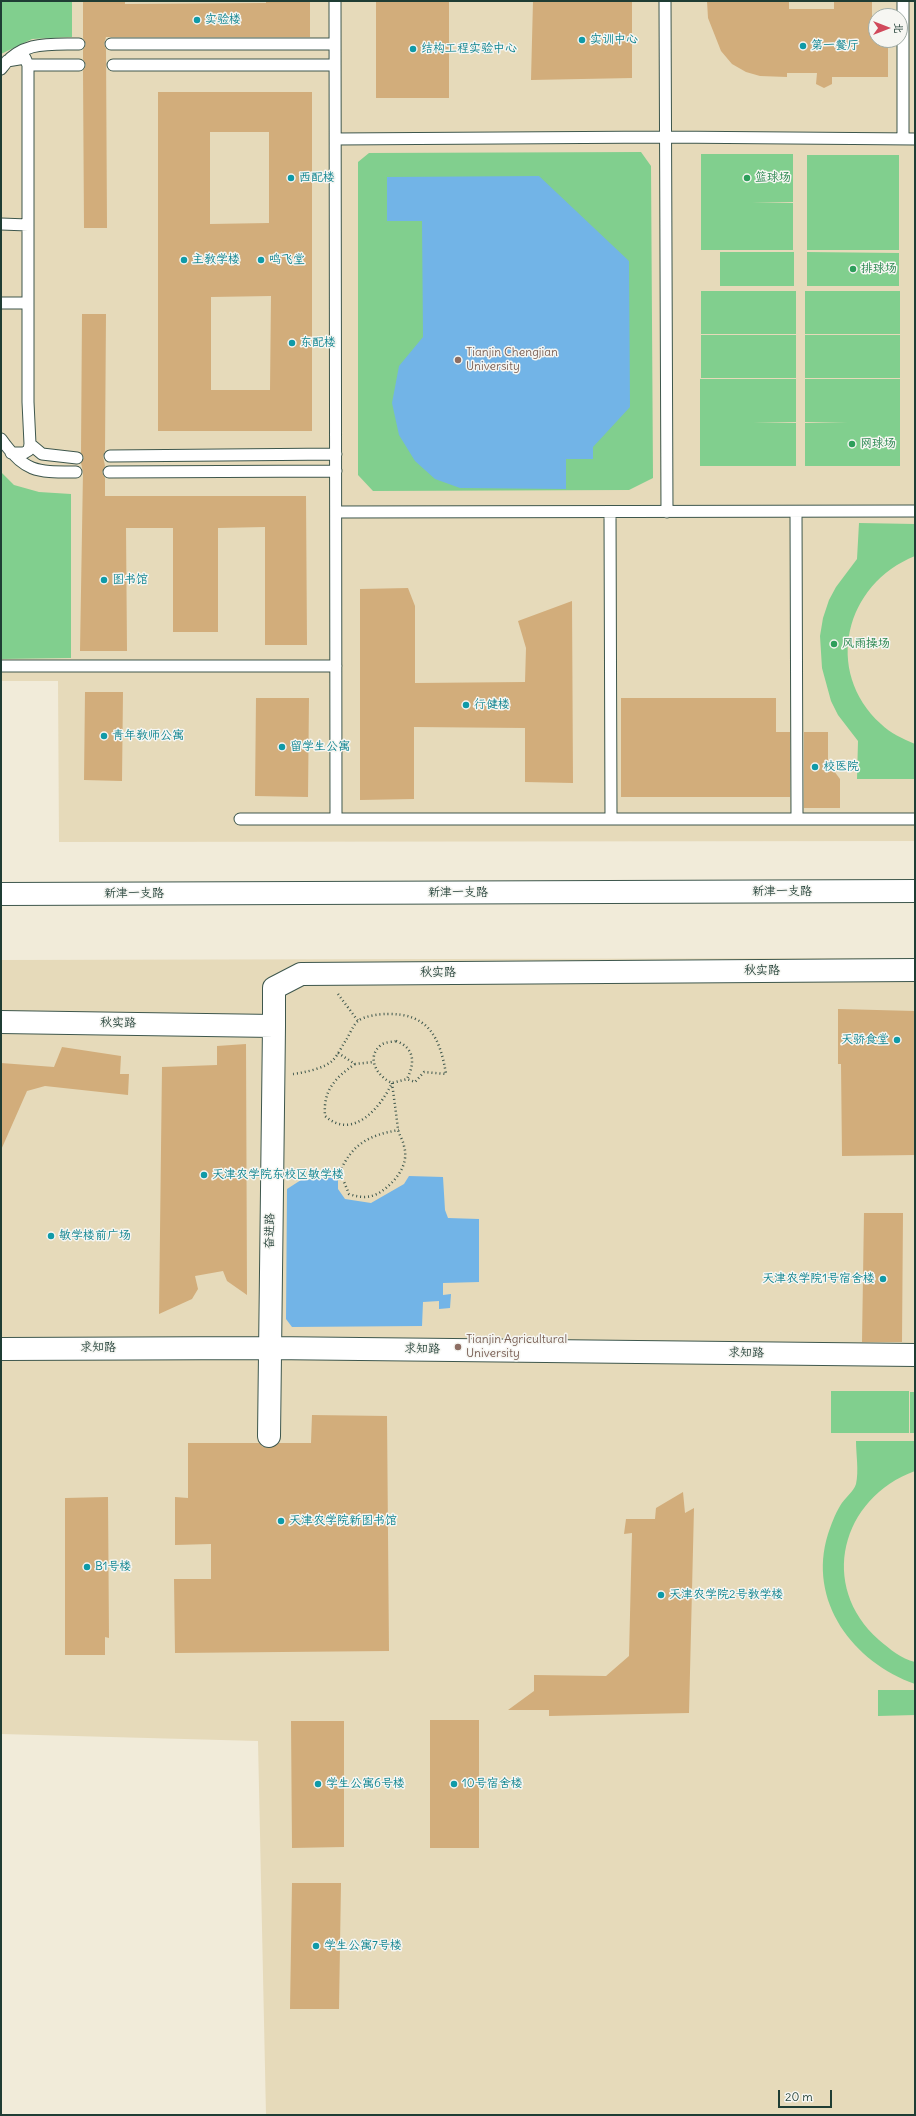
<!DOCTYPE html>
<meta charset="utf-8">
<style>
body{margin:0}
#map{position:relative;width:916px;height:2116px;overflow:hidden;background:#f1ebd9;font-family:Delius,"LXGW WenKai TC",sans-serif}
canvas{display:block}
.frame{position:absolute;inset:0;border:2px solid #1f3d34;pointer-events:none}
.north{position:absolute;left:868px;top:8px;width:40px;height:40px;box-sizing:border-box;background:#f6f6f2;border:1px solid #a0aca6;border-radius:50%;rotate:90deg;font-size:11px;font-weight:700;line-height:16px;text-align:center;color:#1f3d34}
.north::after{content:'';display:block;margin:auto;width:14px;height:18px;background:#d1495b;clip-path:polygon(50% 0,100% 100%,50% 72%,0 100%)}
.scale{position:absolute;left:778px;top:2090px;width:54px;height:18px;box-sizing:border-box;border:2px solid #1f3d34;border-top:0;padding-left:5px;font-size:12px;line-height:14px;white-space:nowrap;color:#1f3d34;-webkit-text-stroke:3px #f6f6f2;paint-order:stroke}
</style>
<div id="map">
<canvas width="916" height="2116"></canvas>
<div class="frame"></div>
<div class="north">北</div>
<div class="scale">20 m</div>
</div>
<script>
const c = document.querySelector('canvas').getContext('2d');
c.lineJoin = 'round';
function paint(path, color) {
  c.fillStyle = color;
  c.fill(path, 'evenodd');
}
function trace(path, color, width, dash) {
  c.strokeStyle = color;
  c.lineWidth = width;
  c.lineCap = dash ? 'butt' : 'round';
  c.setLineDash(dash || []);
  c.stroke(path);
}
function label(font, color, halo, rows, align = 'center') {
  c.font = font + ' Delius,"LXGW WenKai TC",sans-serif';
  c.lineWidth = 3;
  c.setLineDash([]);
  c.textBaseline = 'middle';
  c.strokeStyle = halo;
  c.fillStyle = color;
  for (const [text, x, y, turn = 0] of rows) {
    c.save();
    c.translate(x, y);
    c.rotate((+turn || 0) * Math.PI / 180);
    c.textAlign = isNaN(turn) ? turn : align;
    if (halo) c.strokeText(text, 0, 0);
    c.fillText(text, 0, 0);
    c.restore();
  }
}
paint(new Path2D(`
 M1,1H915V841L59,842L58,681H1ZM876,16H900V40H876Z
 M915,958V2115H266L258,1741L1,1734V960Z`), '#e6daba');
paint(new Path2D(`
 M1,1H72V37L32,39L1,54Z
 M641,152L651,166L653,478L629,490L373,491L358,475V162L369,153Z
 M793,154V202H752L793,203V250H701V154Z
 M807,155H899V250H807Z
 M720,252H794V286H720Z
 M807,252L899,253V286H807Z
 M701,291H796V334H701Z
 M805,291H900V334H805Z
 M701,335H796V378H701Z
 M805,335H900V378H805Z
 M700,379H796V422H753L796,423V466H700Z
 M805,379H900V466H805V423L848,422H805Z
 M1,472L14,485L39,492L71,494V658L1,659Z
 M859,523L915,524V556C845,584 823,671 881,724C890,733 903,739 915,744V779H857L858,741L838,715L831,701L822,668L820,636L823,618L829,600L836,587L857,559Z
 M831,1391H909V1433H831Z
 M910,1392H915V1433H910Z
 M856,1441H915V1471C841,1498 818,1586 879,1640C890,1649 901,1659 915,1662V1684C853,1662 807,1601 828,1534C831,1525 835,1514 840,1506C844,1499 854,1491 856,1484C859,1471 856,1454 856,1441Z
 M878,1690H915V1715L878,1716Z`), '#81cf8e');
paint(new Path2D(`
 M539,176L629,261L630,407L593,447V459H566V489L460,488L435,479L415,461L399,435L392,403L399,366L423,337L422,221H387V177Z
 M409,1176L443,1177L445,1210L448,1218L479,1219V1282L443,1283V1295L451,1294L450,1308L439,1309V1301L423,1302L422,1326L292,1327L286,1319L287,1189L301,1180L338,1177V1189L345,1199L371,1203L404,1184Z`), '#72b4e7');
paint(new Path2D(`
 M83,1H125V4L266,3V1H310V37H106L104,44L106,49L107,228H84L83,71L86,65L83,59V50L86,44L83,38Z
 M376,1H449V98H376Z
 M533,1H632V78L531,80Z
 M707,1H789V9H834V1H872V26H876V40H888V77H832V84L824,88L816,84L817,73H787V77L760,76L746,72L732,64L721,51L708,18Z
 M158,92H312V431H158ZM210,132H269V223L210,224ZM271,296L270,390H211V297Z
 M82,314H106L105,451L103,456L105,466L102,472L105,478V496H306L307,645H265V527L218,528V632H173V528H126L127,651H80L83,472L81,463L84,458L81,453Z
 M408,588L415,606V683L525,682L526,648L518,621L572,601L573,783L525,782V728L414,727V799L360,800V589Z
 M85,692H123L122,781L84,780Z
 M256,698H309L308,797L255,796Z
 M621,698H776V732H790V797H621Z
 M804,732H828V763L840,779V808H804Z
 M838,1009L915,1011V1155L842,1156L841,1064H838Z
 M246,1044L247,1295L227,1281L223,1271L195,1276L198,1289L192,1299L159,1314L162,1067L217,1065V1046Z
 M62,1047L121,1056L120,1074H129L128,1095L45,1086L27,1091L1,1150V1063L54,1067Z
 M864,1213H903L902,1342H862Z
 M312,1415L387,1416L389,1651L175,1653L174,1579H211V1544L175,1545V1497L188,1498V1443H259L263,1447L269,1448L279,1443H311Z
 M683,1492L685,1513L694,1508L689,1713L549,1716V1710H508L534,1691V1675L606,1676L629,1656L632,1533L624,1534L626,1519H655L656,1508Z
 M108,1497L109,1638L105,1637V1655H65V1498Z
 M430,1720H479V1848H430Z
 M291,1721H344V1847L292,1848Z
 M292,1883H341L339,2009H290Z`), '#d2ad7b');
const service = new Path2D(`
 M335,1L336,819
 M665,1L667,512
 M903,1V139
 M111,44H335
 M7,61L25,58L28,65V402L30,444L29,450L24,453H11
 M28,65H79
 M113,65H335
 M1,69C20,41 49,44 79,44
 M336,139L665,137L915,139
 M1,224L28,225
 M1,303H28
 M1,439C25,473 37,472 76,472
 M30,444L42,454L77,458
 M110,456L336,454
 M109,472L336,471
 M336,512L915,511
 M610,512L611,819
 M796,512L797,819
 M1,666H336
 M240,819H915`);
const minor = new Path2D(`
 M1,1022L274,1026V988L301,974L915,970
 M1,1349L268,1348L915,1355
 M269,1436L274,1026`);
const tertiary = new Path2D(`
 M1,894L915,891`);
trace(service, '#3e574d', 13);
trace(minor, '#3e574d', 24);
trace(tertiary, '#3e574d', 24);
trace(new Path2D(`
 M338,994L358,1021
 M396,1041C415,1048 415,1063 407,1079L392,1083C378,1077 365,1058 381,1045C385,1042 392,1042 396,1041Z
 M338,1053L355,1064L373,1062
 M355,1064C335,1078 323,1090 325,1116C353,1141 381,1107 392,1083
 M293,1074C303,1073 326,1068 333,1060C338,1055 342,1046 346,1040C350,1034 353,1025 358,1021C364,1016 379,1014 387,1014C428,1013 440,1037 446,1074L424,1072L415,1082L407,1079
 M392,1083C394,1098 396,1113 398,1129C399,1135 403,1140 404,1146C409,1163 398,1178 386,1188C374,1198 363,1199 349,1194L340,1172C352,1144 369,1135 399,1130`), '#3e574d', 2.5, [1, 3]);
trace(service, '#fff', 11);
trace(minor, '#fff', 22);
trace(tertiary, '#fff', 22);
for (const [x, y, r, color] of [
 [197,20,4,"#0f9aa8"],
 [582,40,4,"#0f9aa8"],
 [803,46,4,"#0f9aa8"],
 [413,49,4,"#0f9aa8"],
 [291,178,4,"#0f9aa8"],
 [747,178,4,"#2e9e5b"],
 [184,260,4,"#0f9aa8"],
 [261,260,4,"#0f9aa8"],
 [853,269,4,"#2e9e5b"],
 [292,343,4,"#0f9aa8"],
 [458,360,4,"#8d6e63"],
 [852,444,4,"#2e9e5b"],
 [104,580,4,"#0f9aa8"],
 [834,644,4,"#2e9e5b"],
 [466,705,4,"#0f9aa8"],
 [104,736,4,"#0f9aa8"],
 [282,747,4,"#0f9aa8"],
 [815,767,4,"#0f9aa8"],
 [897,1040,4,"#0f9aa8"],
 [204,1175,4,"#0f9aa8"],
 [51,1236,4,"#0f9aa8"],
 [883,1279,4,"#0f9aa8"],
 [458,1347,4,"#8d6e63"],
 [281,1521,4,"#0f9aa8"],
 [87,1567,4,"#0f9aa8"],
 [661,1595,4,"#0f9aa8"],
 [318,1784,4,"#0f9aa8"],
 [454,1784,4,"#0f9aa8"],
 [316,1946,4,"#0f9aa8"]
]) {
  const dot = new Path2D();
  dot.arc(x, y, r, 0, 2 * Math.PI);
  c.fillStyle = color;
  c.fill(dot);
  trace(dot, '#f6f6f2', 1.5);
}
label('12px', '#0d838f', '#f6f6f2', [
 ["实验楼",205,20],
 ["实训中心",590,40],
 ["第一餐厅",811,46],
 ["结构工程实验中心",421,49],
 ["西配楼",299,178],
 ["主教学楼",192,260],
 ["鸣飞堂",269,260],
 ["东配楼",300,343],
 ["图书馆",112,580],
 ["行健楼",474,705],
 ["青年教师公寓",112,736],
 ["留学生公寓",290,747],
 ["校医院",823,767],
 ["天骄食堂",889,1040,"right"],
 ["天津农学院东校区敏学楼",212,1175],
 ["敏学楼前广场",59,1236],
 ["天津农学院1号宿舍楼",875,1279,"right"],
 ["天津农学院新图书馆",289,1521],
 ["B1号楼",95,1567],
 ["天津农学院2号教学楼",669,1595],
 ["学生公寓6号楼",326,1784],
 ["10号宿舍楼",462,1784],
 ["学生公寓7号楼",324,1946]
], 'left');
label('12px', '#27864d', '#f6f6f2', [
 ["篮球场",755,178],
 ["排球场",861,269],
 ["网球场",860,444],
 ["风雨操场",842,644]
], 'left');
label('12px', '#785e54', '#f6f6f2', [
 ["Tianjin Chengjian",466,353],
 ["University",466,367],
 ["Tianjin Agricultural",466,1340],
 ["University",466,1354]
], 'left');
label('12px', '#1f3d34', '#f6f6f2', [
 ["新津一支路",782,892],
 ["新津一支路",458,893],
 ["新津一支路",134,894],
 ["秋实路",762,971],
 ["秋实路",438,973],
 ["秋实路",118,1023,1],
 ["奋进路",270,1231,-89],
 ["求知路",98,1348],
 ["求知路",422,1349,1],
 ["求知路",746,1353,1]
]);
</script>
